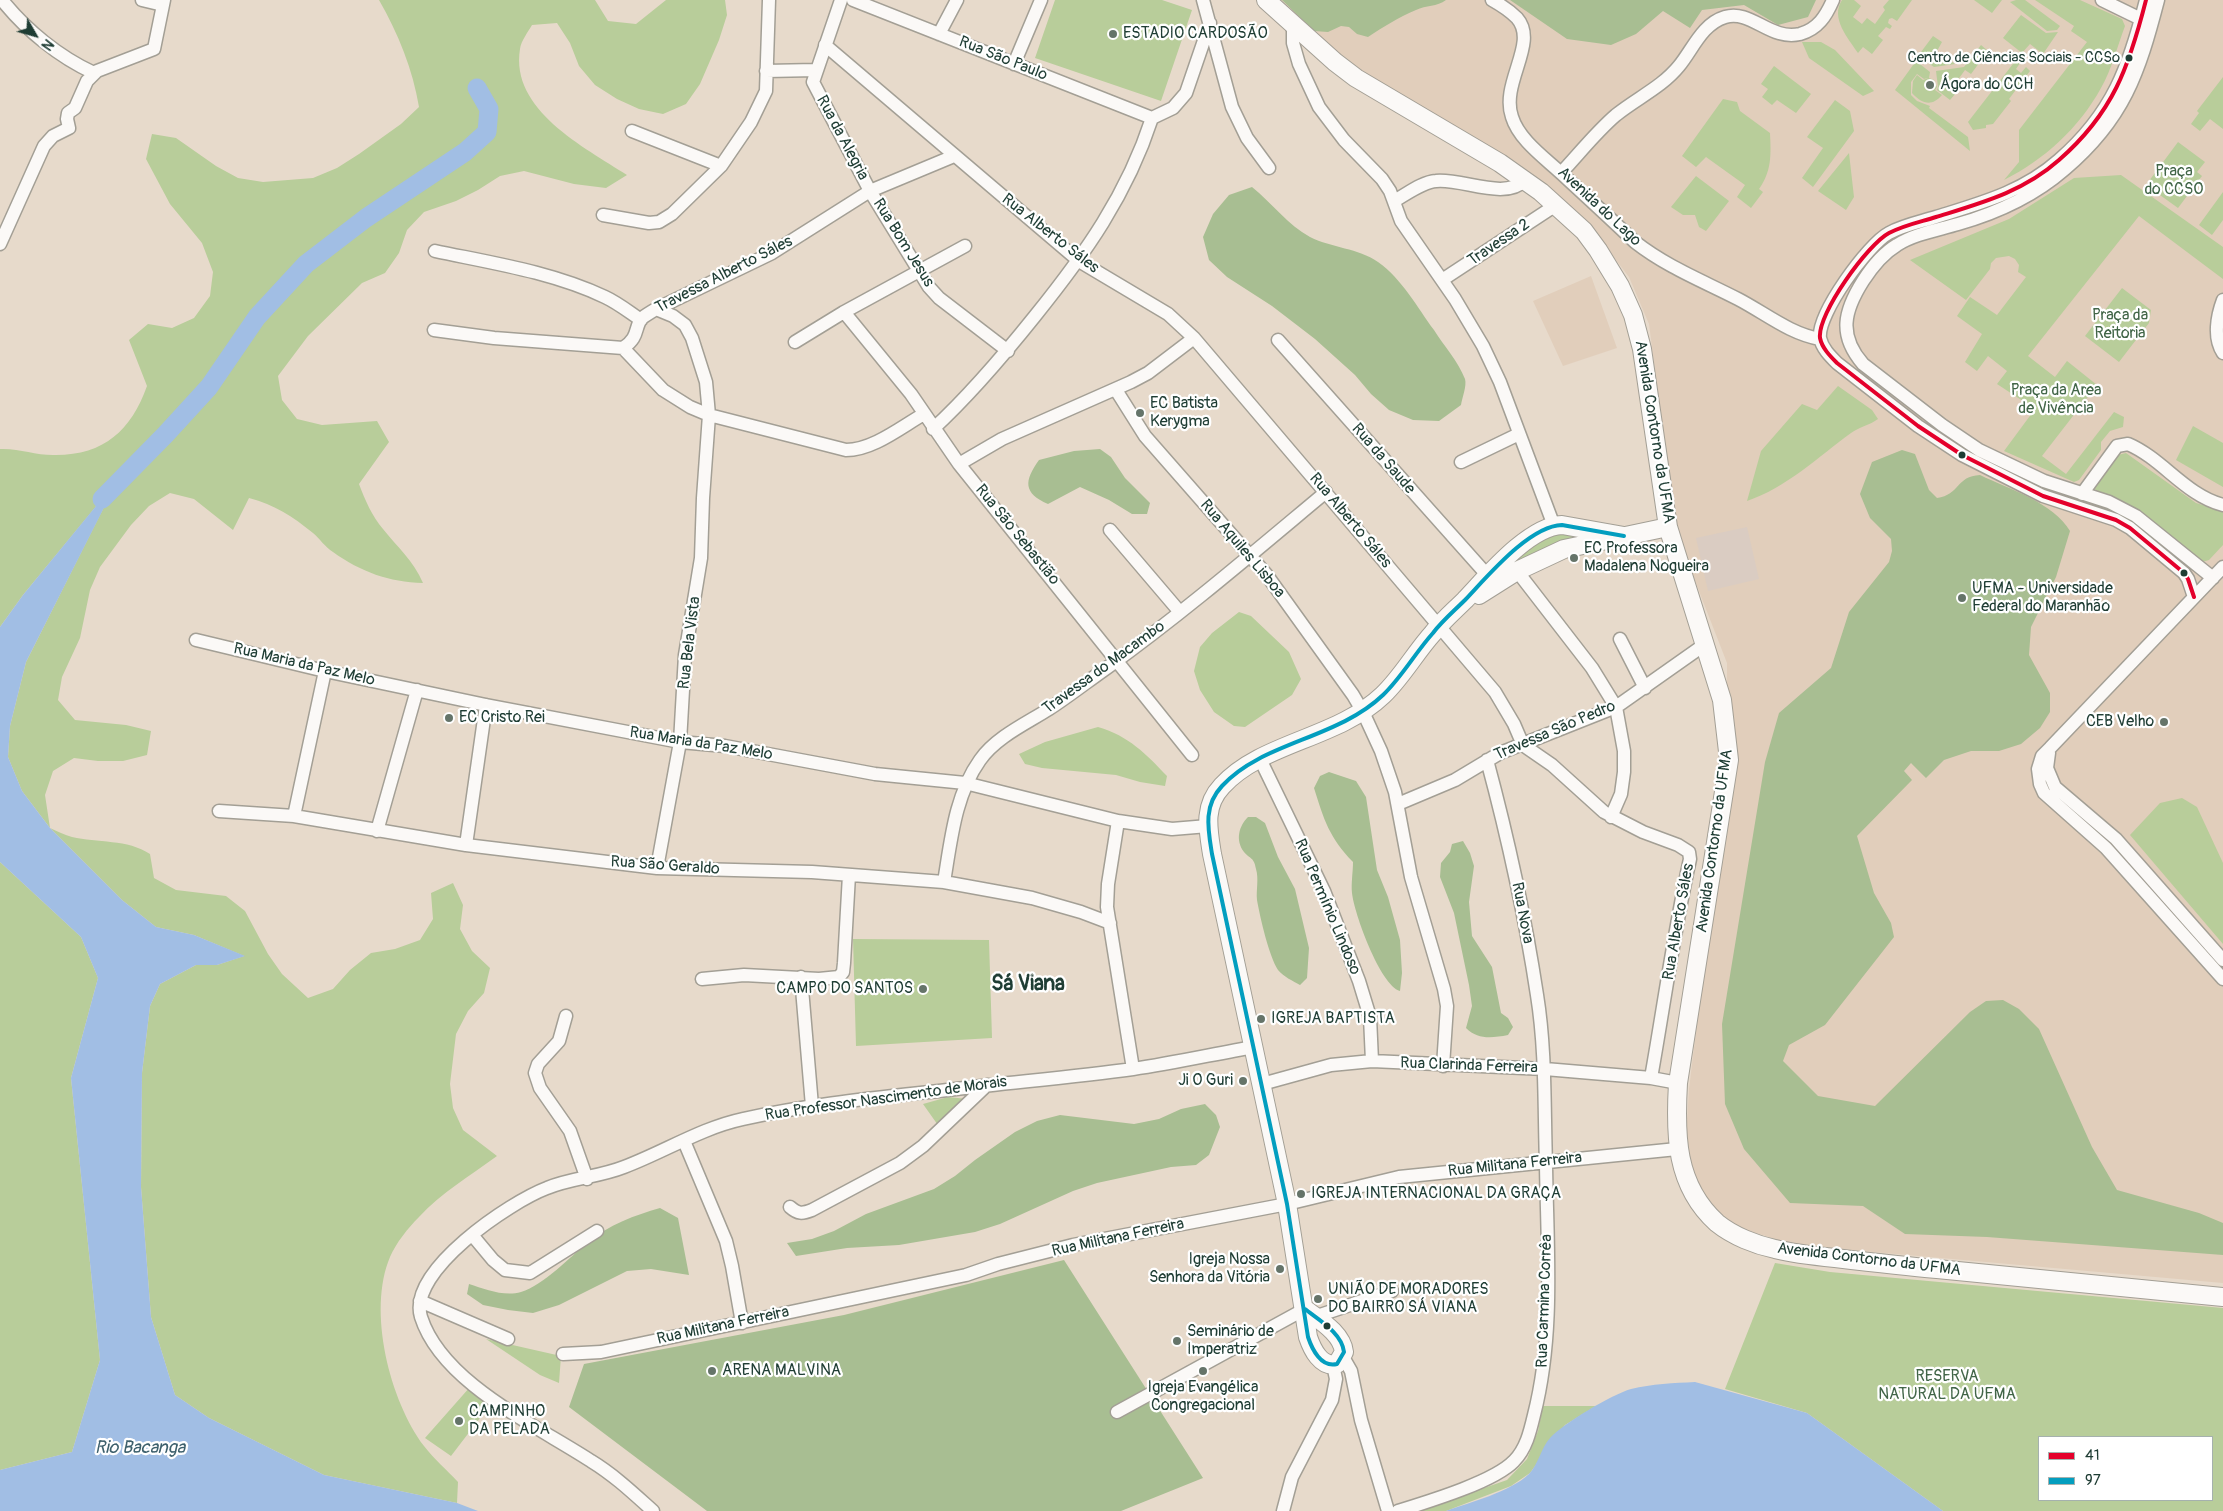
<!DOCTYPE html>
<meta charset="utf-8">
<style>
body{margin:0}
#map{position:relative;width:2223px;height:1511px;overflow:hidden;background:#e7dacb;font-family:Pangolin,sans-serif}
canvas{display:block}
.legend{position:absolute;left:2038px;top:1436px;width:175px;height:65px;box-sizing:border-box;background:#fff;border:1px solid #a5b1ae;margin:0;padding:6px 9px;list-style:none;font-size:15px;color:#1f3d34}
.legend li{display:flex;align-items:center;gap:10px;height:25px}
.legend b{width:25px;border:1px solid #a5b1ae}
.north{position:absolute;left:10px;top:10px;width:50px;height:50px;-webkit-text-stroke:4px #fff;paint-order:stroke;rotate:128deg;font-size:14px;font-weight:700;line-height:20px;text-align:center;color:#1f3d34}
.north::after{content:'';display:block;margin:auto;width:18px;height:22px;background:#1f3d34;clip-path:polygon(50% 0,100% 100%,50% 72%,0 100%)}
</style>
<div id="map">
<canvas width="2223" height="1511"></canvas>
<ul class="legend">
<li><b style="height:6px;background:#e4002b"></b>41</li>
<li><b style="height:6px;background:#039ebf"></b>97</li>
</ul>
<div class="north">N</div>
</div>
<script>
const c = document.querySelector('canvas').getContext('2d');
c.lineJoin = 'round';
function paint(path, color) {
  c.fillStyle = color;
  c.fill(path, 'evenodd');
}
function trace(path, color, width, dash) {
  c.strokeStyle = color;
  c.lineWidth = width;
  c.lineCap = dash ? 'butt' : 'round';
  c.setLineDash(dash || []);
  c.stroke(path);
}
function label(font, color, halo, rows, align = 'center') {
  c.font = font + ' Pangolin,sans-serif';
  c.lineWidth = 4.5;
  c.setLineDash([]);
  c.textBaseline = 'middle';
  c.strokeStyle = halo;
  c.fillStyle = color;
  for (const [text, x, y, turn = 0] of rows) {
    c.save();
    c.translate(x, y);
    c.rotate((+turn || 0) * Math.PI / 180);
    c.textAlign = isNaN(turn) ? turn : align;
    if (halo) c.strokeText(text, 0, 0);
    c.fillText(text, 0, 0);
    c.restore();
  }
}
paint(new Path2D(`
 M1275,0H2223V1283L1794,1245L1718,1221L1684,1170L1689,1089L1727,775V663L1676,532L1649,324L1629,277L1602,242L1333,55Z
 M1591,276L1617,348L1563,366L1533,301Z`), '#e1cebb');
paint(new Path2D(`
 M1747,527L1759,579L1708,591L1696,538Z`), '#daccc2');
paint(new Path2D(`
 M379,0H595L608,21L636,24L666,0H725L727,15L719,40L700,84L686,104L663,114L639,109L617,99L595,85L579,66L570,43L557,23L532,25C528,32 521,41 520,49C510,110 584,147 627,175L606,188L574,184L524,171L500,176L478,190L456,201L424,212L407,230L399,253L385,273L362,283L308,336L278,376L282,400L297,419L322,425L377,421L389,442L359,484C365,500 372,516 383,529C398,548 413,560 423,583C389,582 361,572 333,552C325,547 320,539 313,533C292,516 275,505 249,498L233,530L194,499L170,493L149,506L131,525L100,567L90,590L80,638L62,677L58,700L75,720L126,725L151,731L147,755L123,761H98L74,758L53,771L45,795L50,828C57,831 65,835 72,837C97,843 128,839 150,854L154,878L176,890L226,896L245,911L268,954L282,974L308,998L333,989L350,970L371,953L395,949L420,940L433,919L431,893L453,883L463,905L460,929L472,951L490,968L484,993L468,1011L456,1034L450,1084L453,1108L463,1130L497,1156C470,1176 442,1192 419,1217C408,1228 396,1243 390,1257C367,1311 390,1401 424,1446C434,1459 447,1470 458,1482L457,1503L324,1475L209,1418L175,1395L151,1317L141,1187L142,1073L150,1006L160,984L196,965H217L244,956L194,935L156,927L122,900L50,828L22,791L8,757L10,726L26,662L117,481L23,595L0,627V449C18,448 35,455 53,455C103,456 131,431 147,386L129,340L148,324L172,328L194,318L210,296L213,272L202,243L170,204L146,159L152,134L176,138L216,166L238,178L263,182L313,178L337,168L359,154L401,124L419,107C413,70 398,33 379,0Z
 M1055,0H1162L1192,10L1161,101L1035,58Z
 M1842,0H1854L1861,6L1853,17L1862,24L1867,18L1875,24L1885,10L1883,7L1889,0H1912L1897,21L1892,18L1889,19L1888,23L1892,26L1890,29L1886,27L1878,36L1883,40L1872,54L1863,47L1858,53C1848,38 1830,18 1842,0Z
 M1974,0H2002L1992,13Z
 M2016,0H2025L2060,26L2057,30L2047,31L2010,2Z
 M2035,0H2080L2122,19L2125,26C2117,47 2112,69 2101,88C2079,128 2044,160 2004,180L2019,162V130L2087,42L2071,31L2074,26Z
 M2021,15L2046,33L2058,32L2043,54L2030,44L2022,53L2003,38Z
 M1933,36L1942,42L1937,51L1955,64L1934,67L1918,56Z
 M1802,42H1821L1835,50L1874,91L1863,96L1809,58Z
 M1981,45L1988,51L1971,74L1965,70L1951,89L1956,93L1950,100L1937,90L1938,87L1936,71L1964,67Z
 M2016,60L2020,63L2016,69L2021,73L2026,67L2030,71L2009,99L2011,101L1993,124L1986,125V128L1973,130L1968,122Z
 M1916,61L1930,72L1929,78L1934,80L1937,87L1935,90L1942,95C1932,107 1922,104 1912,93L1913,81L1917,75L1923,80L1928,78L1924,79L1917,74L1911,82V95L1917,101L1930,106L1929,108L1968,137L1970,151L1895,90Z
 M1774,66L1811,94L1796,113L1777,100L1772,105L1762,97L1768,89L1761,84Z
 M2223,77V129L2210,119L2200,131L2191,124L2199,113L2197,111Z
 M1723,99L1737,102L1740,111L1770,133C1771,154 1772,171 1759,189L1763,192L1751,208L1737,197L1745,185L1706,157L1696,167L1682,156Z
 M1835,100L1850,111L1854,131L1813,187L1802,178L1823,148L1807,137Z
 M2178,142L2205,162L2197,172L2202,176L2178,208L2146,185Z
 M1849,153L1854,197L1846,210L1818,191Z
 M2121,175L2223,247V279L2139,216L2028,356L2055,377L2067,361L2097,385L2042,456L2066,474L2114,412L2124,417L2123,427L2110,431L2101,442V450L2079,480L2074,482L2004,451L2035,409L1997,384L2007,371L1988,356L1977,371L1965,362L1982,334L1957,316L1970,297L1997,315L2026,277L2018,272L2019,265L2015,259L2009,256L1996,258L1991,263L1990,269L1966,300L1910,260L2009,219L2074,178Z
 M1696,176L1729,201L1706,231L1699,227L1695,215H1683L1671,207Z
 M2223,192V220L2212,235L2199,225Z
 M2122,288L2151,310L2149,323L2119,362L2085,336Z
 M1838,386L1872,410L1878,419C1870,425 1859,427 1851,433C1818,457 1786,488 1747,501L1761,451L1802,404L1817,410Z
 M2193,426L2223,443V487L2176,460Z
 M2126,453L2196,503L2223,511V545L2209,560L2202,562L2131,507L2094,489L2118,455Z
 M1565,534L1580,536L1497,572L1547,536Z
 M1239,612L1251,616L1289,652L1301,679L1292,695L1245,727L1234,726L1214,712L1200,690L1194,671L1200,647L1212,633Z
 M1098,727C1129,736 1146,754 1167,776L1165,786L1140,782L1116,775L1042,768L1025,764L1019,754L1045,742Z
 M2182,798L2197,807L2223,863V944L2130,835L2160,803Z
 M0,862L81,937L98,978L71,1078L100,1360L72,1452L0,1470Z
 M853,939L989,940L992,1038L856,1046Z
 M948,1097L977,1100L940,1128L923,1104Z
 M1775,1263L1830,1272L2223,1308V1511H1943L1807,1413L1725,1389ZM2039,1437H2212V1500H2039Z
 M486,1339L561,1356L559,1383L540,1375Z
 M470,1387L490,1405L451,1456L425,1438Z
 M1543,1406H1596L1565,1425L1530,1473L1511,1486L1446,1511H1418L1507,1480L1527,1459L1538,1431Z`), '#b8cd9a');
paint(new Path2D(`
 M1282,0H1446C1437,7 1426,5 1416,10C1399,17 1383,27 1368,37L1357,34L1349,27L1341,26L1328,32L1314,31Z
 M1510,0H1816L1808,17L1778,25L1744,5L1702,10L1690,28L1663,11L1636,34L1611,45L1567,39Z
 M1252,187C1272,203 1288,225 1310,237C1332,248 1358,248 1378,262C1402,279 1417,307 1434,330C1444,346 1458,361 1465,379C1467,386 1462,398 1461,405L1439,421L1413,420L1389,410L1371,394L1355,375L1315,339L1272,306L1227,277L1209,260L1203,237L1213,214L1229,195Z
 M1100,449L1111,457L1125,478L1150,503L1147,514H1132L1109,500L1080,487L1048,504C1023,493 1024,481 1039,460L1074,451Z
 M1902,450L1915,454L1929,490L1937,498C1960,495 1956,476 1980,475C2009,489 2054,503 2070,531L2056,577L2031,627L2029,655L2050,693V712L2040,728L2021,744L1999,751H1971L1944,760L1926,778L1911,763L1904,771L1912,780L1857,836L1874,893L1891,923L1894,937L1825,1025L1789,1045L1783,1061L1818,1096L1875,1106L1970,1012L1986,1001L2003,1000L2019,1009L2039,1029L2092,1147L2117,1190L2199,1213L2223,1223V1255L1987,1237L1905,1234L1863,1206L1790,1203L1744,1149L1725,1104L1722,1024L1765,762L1779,713L1831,668L1849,612L1889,562L1892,551L1891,539L1870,518L1860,494L1872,462Z
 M1329,772L1356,781L1366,797L1377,870L1388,897L1400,940L1402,973L1400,991C1380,985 1354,913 1352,893C1351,883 1353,872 1353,862C1329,837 1324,820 1314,788L1320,776Z
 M1248,817H1256L1265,823L1278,857L1295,889L1309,948L1307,978L1300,985C1293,981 1284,977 1278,970C1269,956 1260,917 1257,900C1256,890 1259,879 1256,869C1254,857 1250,859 1244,852C1235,840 1239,826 1248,817Z
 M1463,841L1470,853L1474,866L1469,902L1472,936L1492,967L1501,1013L1508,1018L1513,1027L1508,1035C1492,1038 1478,1040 1466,1028L1472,1006L1469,985L1454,913L1440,877L1441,863L1450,852L1452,844Z
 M1205,1104L1216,1115L1220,1127L1209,1155L1196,1165L1171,1167L1097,1183L1073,1191L1000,1224L975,1232L899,1245L847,1248L796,1256L787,1243L812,1239L834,1231L866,1214L934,1189L955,1176L975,1160L1015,1132L1037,1121L1060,1115L1134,1124L1159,1119L1181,1109Z
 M660,1208L678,1218L689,1275L651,1269L627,1271L559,1305L533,1313L508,1310L483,1305L467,1294L469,1284C485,1289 504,1297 521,1292C544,1285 570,1257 588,1242C609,1225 635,1215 660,1208Z
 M1064,1260L1203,1478L1121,1511H707L569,1407L584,1364L844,1315Z`), '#a8be92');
paint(new Path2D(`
 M119,478L26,662L10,726L8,757L22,791L50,828L122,900L156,927L194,935L245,956L217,965H196L160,984L150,1006L142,1073L141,1187L151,1317L175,1395L209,1418L324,1475L457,1503L478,1511H0V1470L72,1452L100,1360L71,1078L98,978L81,937L0,862V627L23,595Z
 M1695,1382L1807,1413L1943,1511H1446C1471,1502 1510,1492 1529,1474C1538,1465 1541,1448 1550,1438C1564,1423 1611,1395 1631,1389C1652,1384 1674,1383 1695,1382Z`), '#a1bee4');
trace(new Path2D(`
 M102,499L165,435L209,387L257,317L306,264L366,218L465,152L487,132L489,109L477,88`), '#a1bee4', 19);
const street = new Path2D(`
 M2,0C26,30 59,57 94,73
 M142,0L163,5
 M841,0L813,82L870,191L929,287L939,298L1008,351
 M853,0L1152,118
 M1203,0L1232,107L1247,138L1269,168
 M1492,0C1501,5 1510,11 1517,18C1539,43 1500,83 1512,117C1519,140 1545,158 1562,174C1587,197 1611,219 1635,242C1667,267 1703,281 1738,299C1765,313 1790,334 1820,339
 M2102,0L2147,22
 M2146,0C2129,67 2113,113 2059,160C2023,192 1981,203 1936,217C1920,222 1904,225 1889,233C1868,244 1817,314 1820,338C1822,348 1830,356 1837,363L1918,426L1962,455L2043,496L2116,520L2130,528L2184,573L2188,579L2194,597
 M2158,0C2139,73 2124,119 2065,169C2033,197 1997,213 1958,224C1938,230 1914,234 1897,245C1882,254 1872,267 1863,281C1844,311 1838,335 1863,364L1942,425L1979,450L2044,481L2109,502L2136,516L2213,578
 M1293,25V43L1299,64L1319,107L1344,140L1382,179L1390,191L1401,221L1455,299L1483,346L1500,382L1554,526
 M939,34L957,0
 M825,45L1079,261L1168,314L1194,338L1495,692L1514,724L1523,745L1552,765L1604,812L1643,832L1678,845L1689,852L1690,859C1674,931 1664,1005 1651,1078
 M1014,64L1041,0
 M766,71L816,70
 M1152,118L1173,108L1186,93L1210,23
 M632,131L721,166
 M1561,173C1579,154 1596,132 1616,115C1637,98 1662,87 1679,66C1693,49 1702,24 1725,17C1751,9 1770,41 1800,34C1818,29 1826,16 1833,0
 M1394,201C1407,194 1422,182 1436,181C1462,178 1505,201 1525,180
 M603,215L649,223L659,222L672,214L721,166L751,122L766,91L769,0
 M0,244L44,146L53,136L69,128L67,119L68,113L75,108L87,81L97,71L154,49L164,0
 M435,251C492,263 552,272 605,297C618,303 629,312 641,320
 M1442,280L1556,205
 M2223,300C2217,316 2213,338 2223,353
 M656,309L673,316L685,325L692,338L706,382L709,415L703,498L701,558L685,655L680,742L657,868
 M844,312L911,394L959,464L1192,755
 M434,330L494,338L623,348C640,337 634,327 642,318C646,315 651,312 656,309L772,253L870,191L954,156
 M1278,340L1488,576
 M795,342L844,312L965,246
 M623,348L663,390L690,407L709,415L846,450C873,450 901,427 924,414
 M1116,390L1145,436L1266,574L1353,695L1363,712L1381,751L1395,792L1411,877L1444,989L1447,1006L1443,1066
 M933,429C971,394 1003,356 1035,316C1085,254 1127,195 1152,118
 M1461,462L1519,434
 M959,464L1002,439L1131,382L1148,373L1194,338
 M2082,494L2117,446L2128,444C2163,459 2185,495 2223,505
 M1110,530L1179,611
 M2223,567L2050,748L2042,756L2038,769L2040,784L2044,793L2106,848L2223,979
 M1517,571L1592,668L1616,707L1624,751V772L1621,794L1611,817
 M1620,639L1645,688
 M196,640L325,671L486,705L680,742L725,746L875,774L965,783L1118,821L1172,829L1208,826
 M2049,753L2047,768L2055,787L2116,839L2223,960
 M1260,759L1324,891L1359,981L1370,1017L1372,1061
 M1398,804L1455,780L1500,753L1616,707L1704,645
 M219,811L294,816L466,845L657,868L812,872L944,882L1032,898L1081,912L1110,923
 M294,816L325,671
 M1118,821L1108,884L1107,907L1133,1069
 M377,831L417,690
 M466,845L486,705
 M944,882C951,840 955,795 980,760C996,737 1027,723 1049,709C1069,696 1088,681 1108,667C1183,613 1254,552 1326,492
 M801,977L812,1106
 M702,979L744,975L819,979L839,977L843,972L844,963L849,875
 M566,1016L559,1041L538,1064L535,1073L540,1088L570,1131L587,1179
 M1262,1084L1331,1065L1372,1061L1545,1069L1651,1078L1678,1083
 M684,1141L726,1241L732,1266L742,1323
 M790,1207C798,1214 802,1214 812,1210L900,1163L923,1146L987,1085
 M473,1236L493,1260L505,1270L530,1273L597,1231
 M420,1301L508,1339
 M1314,1317L1392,1291
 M563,1354L601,1352L966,1275L998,1264L1073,1245L1287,1204L1399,1177L1677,1149
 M1343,1357L1351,1371L1361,1420L1388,1511
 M1117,1412L1305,1309
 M653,1511C633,1493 614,1475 591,1461C536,1425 442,1383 421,1317C407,1271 510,1202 547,1188C571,1178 599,1177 624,1167C664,1152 701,1128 743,1119C814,1103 885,1097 956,1089C1015,1082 1075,1077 1133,1069C1174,1063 1214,1054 1254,1047
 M1283,1511L1292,1477L1332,1400L1336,1379L1333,1365
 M1398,1511C1427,1502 1494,1482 1514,1461C1526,1449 1530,1432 1534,1415C1555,1333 1547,1247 1546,1164C1544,1107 1546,1051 1537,995C1525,916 1508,838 1487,760`);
const secondary = new Path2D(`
 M1266,0L1335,62L1356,78L1500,163L1541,192L1584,231L1598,250L1620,286L1633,315L1642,349L1668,527L1722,700L1729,760L1678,1083C1675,1134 1675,1185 1717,1223C1733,1236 1756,1245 1775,1249C1795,1254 1815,1256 1835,1258C1869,1262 1903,1266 1937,1269C2032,1278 2128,1288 2223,1297
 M1479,595L1517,571L1564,549L1668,527
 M1305,1309C1319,1320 1342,1333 1344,1352L1337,1364C1321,1368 1312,1349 1308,1337L1287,1204L1212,854C1208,829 1203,806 1222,786C1262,742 1337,739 1383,695C1402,677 1415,653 1433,633C1442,621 1454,611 1465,600C1487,577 1529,526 1562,525L1624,536`);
trace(street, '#a39f95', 15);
trace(secondary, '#a39f95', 20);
trace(street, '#fbf9f7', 12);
trace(secondary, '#fbf9f7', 18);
trace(new Path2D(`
 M2146,0C2129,67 2113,113 2059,160C2023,192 1981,203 1936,217C1920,222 1904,225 1889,233C1868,244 1817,314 1820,338C1822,348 1830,356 1837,363L1918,426L1962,455L2043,496L2116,520L2130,528L2184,573L2188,579L2194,597`), '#e4002b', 4);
trace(new Path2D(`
 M1305,1309C1319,1320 1342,1333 1344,1352L1337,1364C1321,1368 1312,1349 1308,1337L1287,1204L1212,854C1208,829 1203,806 1222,786C1262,742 1337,739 1383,695C1402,677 1415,653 1433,633C1442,621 1454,611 1465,600C1487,577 1529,526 1562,525L1624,536`), '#039ebf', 4);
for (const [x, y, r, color] of [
 [1113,34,5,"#657469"],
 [2129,58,4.5,"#1f3d34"],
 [1930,85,5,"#657469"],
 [1140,413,5,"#657469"],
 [1962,455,4.5,"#1f3d34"],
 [1574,558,5,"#657469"],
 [2184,573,4.5,"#1f3d34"],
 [1962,598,5,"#657469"],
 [449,718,5,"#657469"],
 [2164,722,5,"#657469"],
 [923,989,5,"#657469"],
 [1261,1019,5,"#657469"],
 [1243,1081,5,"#657469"],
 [1301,1194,5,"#657469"],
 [1280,1269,5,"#657469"],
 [1318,1299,5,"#657469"],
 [1327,1326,4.5,"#1f3d34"],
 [1177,1341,5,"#657469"],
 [712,1371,5,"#657469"],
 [1203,1371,5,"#657469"],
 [459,1421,5,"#657469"]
]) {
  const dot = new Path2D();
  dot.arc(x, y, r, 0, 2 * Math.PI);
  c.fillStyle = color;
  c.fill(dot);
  trace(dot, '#fff', 2);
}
label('15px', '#1f3d34', '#fff', [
 ["Centro de Ciências Sociais - CCSo",2120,58]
], 'right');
label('16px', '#1f3d34', '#fff', [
 ["ESTADIO CARDOSÃO",1123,34],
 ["Ágora do CCH",1940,85],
 ["EC Batista",1150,404],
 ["Kerygma",1150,422],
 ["EC Professora",1584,549],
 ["Madalena Nogueira",1584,567],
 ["UFMA - Universidade",1972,589],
 ["Federal do Maranhão",1972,607],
 ["EC Cristo Rei",459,718],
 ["CEB Velho",2154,722,"right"],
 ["CAMPO DO SANTOS",913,989,"right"],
 ["IGREJA BAPTISTA",1271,1019],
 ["Ji O Guri",1233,1081,"right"],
 ["IGREJA INTERNACIONAL DA GRAÇA",1311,1194],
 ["Igreja Nossa",1270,1260,"right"],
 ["Senhora da Vitória",1270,1278,"right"],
 ["UNIÃO DE MORADORES",1328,1290],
 ["DO BAIRRO SÁ VIANA",1328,1308],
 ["Seminário de",1187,1332],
 ["Imperatriz",1187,1350],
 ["ARENA MALVINA",722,1371],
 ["Igreja Evangélica",1203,1388,"center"],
 ["Congregacional",1203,1406,"center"],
 ["CAMPINHO",469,1412],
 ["DA PELADA",469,1430]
], 'left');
label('16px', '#1f3d34', '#fff', [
 ["Rua São Paulo",1003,59,22],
 ["Rua da Alegria",842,138,62],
 ["Avenida do Lago",1599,207,43],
 ["Rua Alberto Sáles",1050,234,38],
 ["Rua Bom Jesus",903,243,58],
 ["Travessa 2",1499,243,-34],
 ["Travessa Alberto Sáles",724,275,-27],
 ["Avenida Contorno da UFMA",1654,432,81],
 ["Rua da Saude",1383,459,49],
 ["Rua Alberto Sáles",1350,521,50],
 ["Rua São Sebastião",1017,535,51],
 ["Rua Aquiles Lisboa",1242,549,50],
 ["Rua Bela Vista",690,643,-83],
 ["Rua Maria da Paz Melo",304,665,13],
 ["Travessa do Macambo",1104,668,-36],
 ["Travessa São Pedro",1555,731,-23],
 ["Rua Maria da Paz Melo",701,744,9],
 ["Avenida Contorno da UFMA",1715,841,-82],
 ["Rua São Geraldo",665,866,4],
 ["Rua Permínio Lindoso",1327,907,67],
 ["Rua Nova",1522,913,79],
 ["Rua Alberto Sáles",1679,922,-80],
 ["Rua Clarinda Ferreira",1469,1066,2],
 ["Rua Professor Nascimento de Morais",886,1099,-8],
 ["Rua Militana Ferreira",1515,1165,-6],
 ["Rua Militana Ferreira",1118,1238,-12],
 ["Avenida Contorno da UFMA",1869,1260,7],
 ["Rua Carmina Corrêa",1545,1301,-88],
 ["Rua Militana Ferreira",723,1326,-12]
]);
label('16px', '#416547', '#fff', [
 ["Praça",2174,172],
 ["do CCSO",2174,190],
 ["Praça da",2120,316],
 ["Reitoria",2120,334],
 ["Praça da Area",2056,391],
 ["de Vivência",2056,409],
 ["RESERVA",1947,1377],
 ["NATURAL DA UFMA",1947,1395]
]);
label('italic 18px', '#3d606c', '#fff', [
 ["Rio Bacanga",140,1448]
]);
label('bold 21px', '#1f3d34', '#fff', [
 ["Sá Viana",1028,985]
]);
</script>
